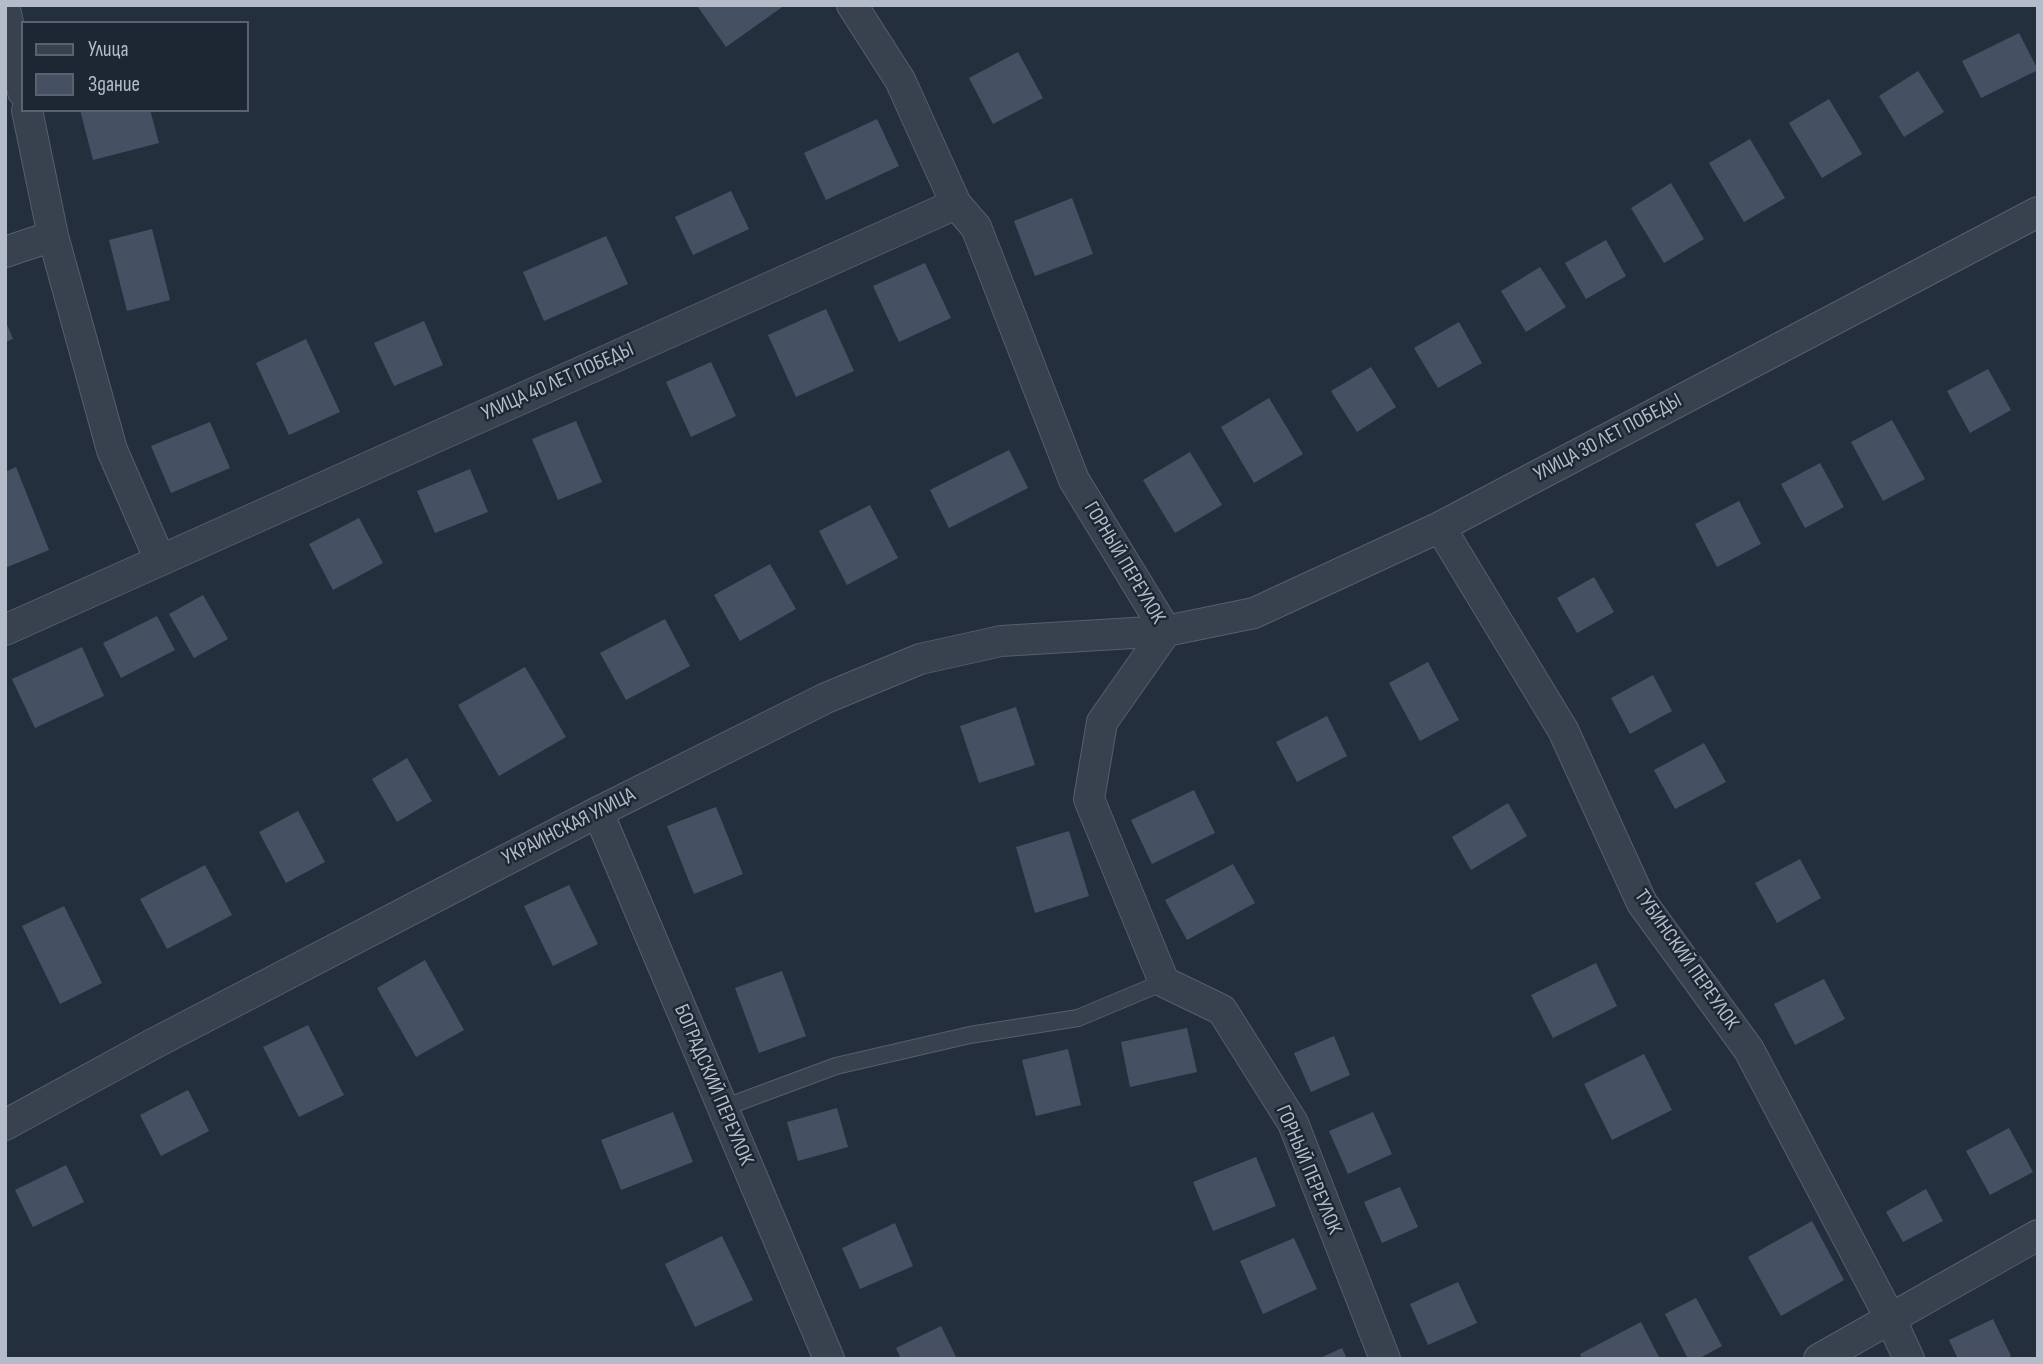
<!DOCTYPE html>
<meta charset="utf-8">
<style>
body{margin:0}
#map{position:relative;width:2043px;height:1364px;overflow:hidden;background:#242f3e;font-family:"Sofia Sans Condensed",sans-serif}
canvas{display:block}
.frame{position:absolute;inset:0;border:7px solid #b4bcc9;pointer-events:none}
.legend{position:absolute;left:21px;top:21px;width:228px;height:91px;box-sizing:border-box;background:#1d2633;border:2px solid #59626f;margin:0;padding:9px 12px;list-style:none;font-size:21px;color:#b4bcc9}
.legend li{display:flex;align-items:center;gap:14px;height:35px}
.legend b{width:35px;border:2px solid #59626f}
</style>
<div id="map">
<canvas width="2043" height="1364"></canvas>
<div class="frame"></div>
<ul class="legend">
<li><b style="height:9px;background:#38414e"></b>Улица</li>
<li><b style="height:19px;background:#455162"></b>Здание</li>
</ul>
</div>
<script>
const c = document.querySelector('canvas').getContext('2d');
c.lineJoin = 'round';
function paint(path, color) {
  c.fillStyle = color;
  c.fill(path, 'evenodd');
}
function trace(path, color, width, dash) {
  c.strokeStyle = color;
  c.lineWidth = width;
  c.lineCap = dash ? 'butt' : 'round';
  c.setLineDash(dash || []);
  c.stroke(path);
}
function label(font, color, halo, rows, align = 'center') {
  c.font = font + ' "Sofia Sans Condensed",sans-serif';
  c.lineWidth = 5;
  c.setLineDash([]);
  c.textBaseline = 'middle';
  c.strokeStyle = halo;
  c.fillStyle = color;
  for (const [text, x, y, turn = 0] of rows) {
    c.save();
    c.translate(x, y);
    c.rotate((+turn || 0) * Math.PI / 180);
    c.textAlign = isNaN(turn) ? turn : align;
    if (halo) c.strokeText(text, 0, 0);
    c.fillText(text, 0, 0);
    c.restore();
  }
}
paint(new Path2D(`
 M700,5H785L726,47L698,7Z
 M2019,33L2038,70L1981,98L1962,61Z
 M1018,52L1043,98L993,124L969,78Z
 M1918,71L1944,112L1904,137L1879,96Z
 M1829,99L1862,154L1822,178L1789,123Z
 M80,110H150L159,143L93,160Z
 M877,119L899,166L826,200L804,153Z
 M1750,139L1785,198L1744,222L1709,163Z
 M1671,183L1704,239L1664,263L1631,208Z
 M731,191L749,229L693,255L675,217Z
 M1072,198L1093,254L1035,276L1014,221Z
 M152,229L170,300L127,311L109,240Z
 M606,236L628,284L544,321L523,272Z
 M1606,240L1626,276L1586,299L1565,263Z
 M925,263L951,318L899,342L873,286Z
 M1540,267L1566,307L1526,332L1501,291Z
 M826,309L854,371L796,397L768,335Z
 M5,320L13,339L5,342Z
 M424,321L443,365L394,386L374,343Z
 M1459,322L1482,363L1438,388L1414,348Z
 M306,339L340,412L289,435L256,363Z
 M711,362L736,416L691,437L666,382Z
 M1371,367L1396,407L1357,432L1331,391Z
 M1988,369L2011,410L1970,433L1947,391Z
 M1269,398L1303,454L1254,483L1221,427Z
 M1892,420L1925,479L1883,501L1851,442Z
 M576,421L602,482L558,500L532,439Z
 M210,422L230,468L171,493L151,446Z
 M1009,450L1028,488L949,528L930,490Z
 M1190,452L1222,505L1175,533L1143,480Z
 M1820,463L1844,507L1805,528L1781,484Z
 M16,467L49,550L5,568V472Z
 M470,469L488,512L435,533L417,491Z
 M1739,501L1761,544L1717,567L1695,524Z
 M870,505L898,558L847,585L819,531Z
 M359,518L383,563L333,590L309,544Z
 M770,564L796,609L740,641L714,595Z
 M1594,577L1614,612L1577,633L1557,598Z
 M203,595L228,639L194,658L169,614Z
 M157,616L175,650L121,678L103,643Z
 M665,619L690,666L626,700L600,653Z
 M82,647L104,696L35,728L12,679Z
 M1428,662L1459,720L1420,741L1389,683Z
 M525,667L566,737L499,776L458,705Z
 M1653,675L1672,711L1630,734L1611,698Z
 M1016,707L1035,765L979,783L960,726Z
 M1327,716L1347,756L1297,782L1276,742Z
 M1704,743L1726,782L1675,809L1654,770Z
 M407,758L432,801L397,822L372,779Z
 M1194,790L1215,833L1152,864L1131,820Z
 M1508,803L1527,836L1471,870L1452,837Z
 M716,807L743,874L694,894L667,826Z
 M298,811L325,862L286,883L259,832Z
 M1069,831L1089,896L1035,913L1016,847Z
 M1800,859L1821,898L1777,923L1755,883Z
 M1233,864L1255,903L1187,940L1165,900Z
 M205,865L232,915L167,949L140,899Z
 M569,885L598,944L553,966L524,906Z
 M64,906L102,983L60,1004L22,926Z
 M425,960L464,1030L416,1057L377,988Z
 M1596,963L1617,1006L1553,1038L1531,995Z
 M782,971L806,1036L759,1053L735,988Z
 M1824,979L1845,1019L1795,1045L1774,1004Z
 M308,1025L344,1095L299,1117L263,1047Z
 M1187,1028L1197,1072L1130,1087L1121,1042Z
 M1334,1036L1350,1075L1311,1092L1294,1053Z
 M1068,1049L1081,1105L1036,1116L1022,1060Z
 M1644,1054L1672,1110L1612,1140L1584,1084Z
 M188,1090L209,1131L161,1156L140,1115Z
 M837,1108L848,1147L798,1161L787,1122Z
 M673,1112L693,1162L621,1190L601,1140Z
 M1373,1112L1392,1154L1348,1174L1329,1131Z
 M2009,1128L2033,1172L1990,1195L1966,1151Z
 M1256,1157L1276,1206L1213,1231L1193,1182Z
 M66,1165L84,1202L33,1227L15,1190Z
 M1400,1187L1418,1227L1382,1243L1364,1202Z
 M1926,1189L1943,1221L1903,1242L1886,1212Z
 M1812,1221L1844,1280L1781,1316L1748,1257Z
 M895,1223L913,1266L860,1289L842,1248Z
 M722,1236L753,1300L695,1327L665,1264Z
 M1294,1238L1317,1289L1263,1314L1240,1261Z
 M1458,1282L1477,1323L1428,1345L1410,1304Z
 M1696,1298L1722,1346L1698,1359H1688L1665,1314Z
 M1993,1319L2011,1356L2005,1359H1958L1949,1340Z
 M1641,1322L1660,1359H1582L1580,1354Z
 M941,1326L957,1359H901L896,1348Z
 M1342,1348L1347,1359H1318Z`), '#455162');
const lane = new Path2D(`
 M723,1108L836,1066L970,1035L1078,1018L1164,982`);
const street = new Path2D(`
 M852,5L900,80L956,204L976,227L1074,480L1166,631L1102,722L1089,799L1164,982L1222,1010L1293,1123L1385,1359
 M5,9L23,92
 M27,110L53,236L112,450L160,560
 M5,252L53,236
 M1440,527L1563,730L1642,903L1749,1050L1891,1320L1909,1359
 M5,630L956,204
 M598,812L829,1359
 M5,1125L153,1044L598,812L826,698L920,659L1001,641L1166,631L1254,613L1440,527L2038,212
 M1819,1359L2038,1235`);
trace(lane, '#565f6c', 18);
trace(street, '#565f6c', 32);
trace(lane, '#38414e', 16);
trace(street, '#38414e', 30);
label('21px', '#b4bcc9', '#1d2633', [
 ["УЛИЦА 40 ЛЕТ ПОБЕДЫ",558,382,-24],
 ["УЛИЦА 30 ЛЕТ ПОБЕДЫ",1608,438,-28],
 ["ГОРНЫЙ ПЕРЕУЛОК",1124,563,59],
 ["УКРАИНСКАЯ УЛИЦА",569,827,-27],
 ["ТУБИНСКИЙ ПЕРЕУЛОК",1686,960,55],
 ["БОГРАДСКИЙ ПЕРЕУЛОК",713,1085,67],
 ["ГОРНЫЙ ПЕРЕУЛОК",1308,1170,67]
]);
</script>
